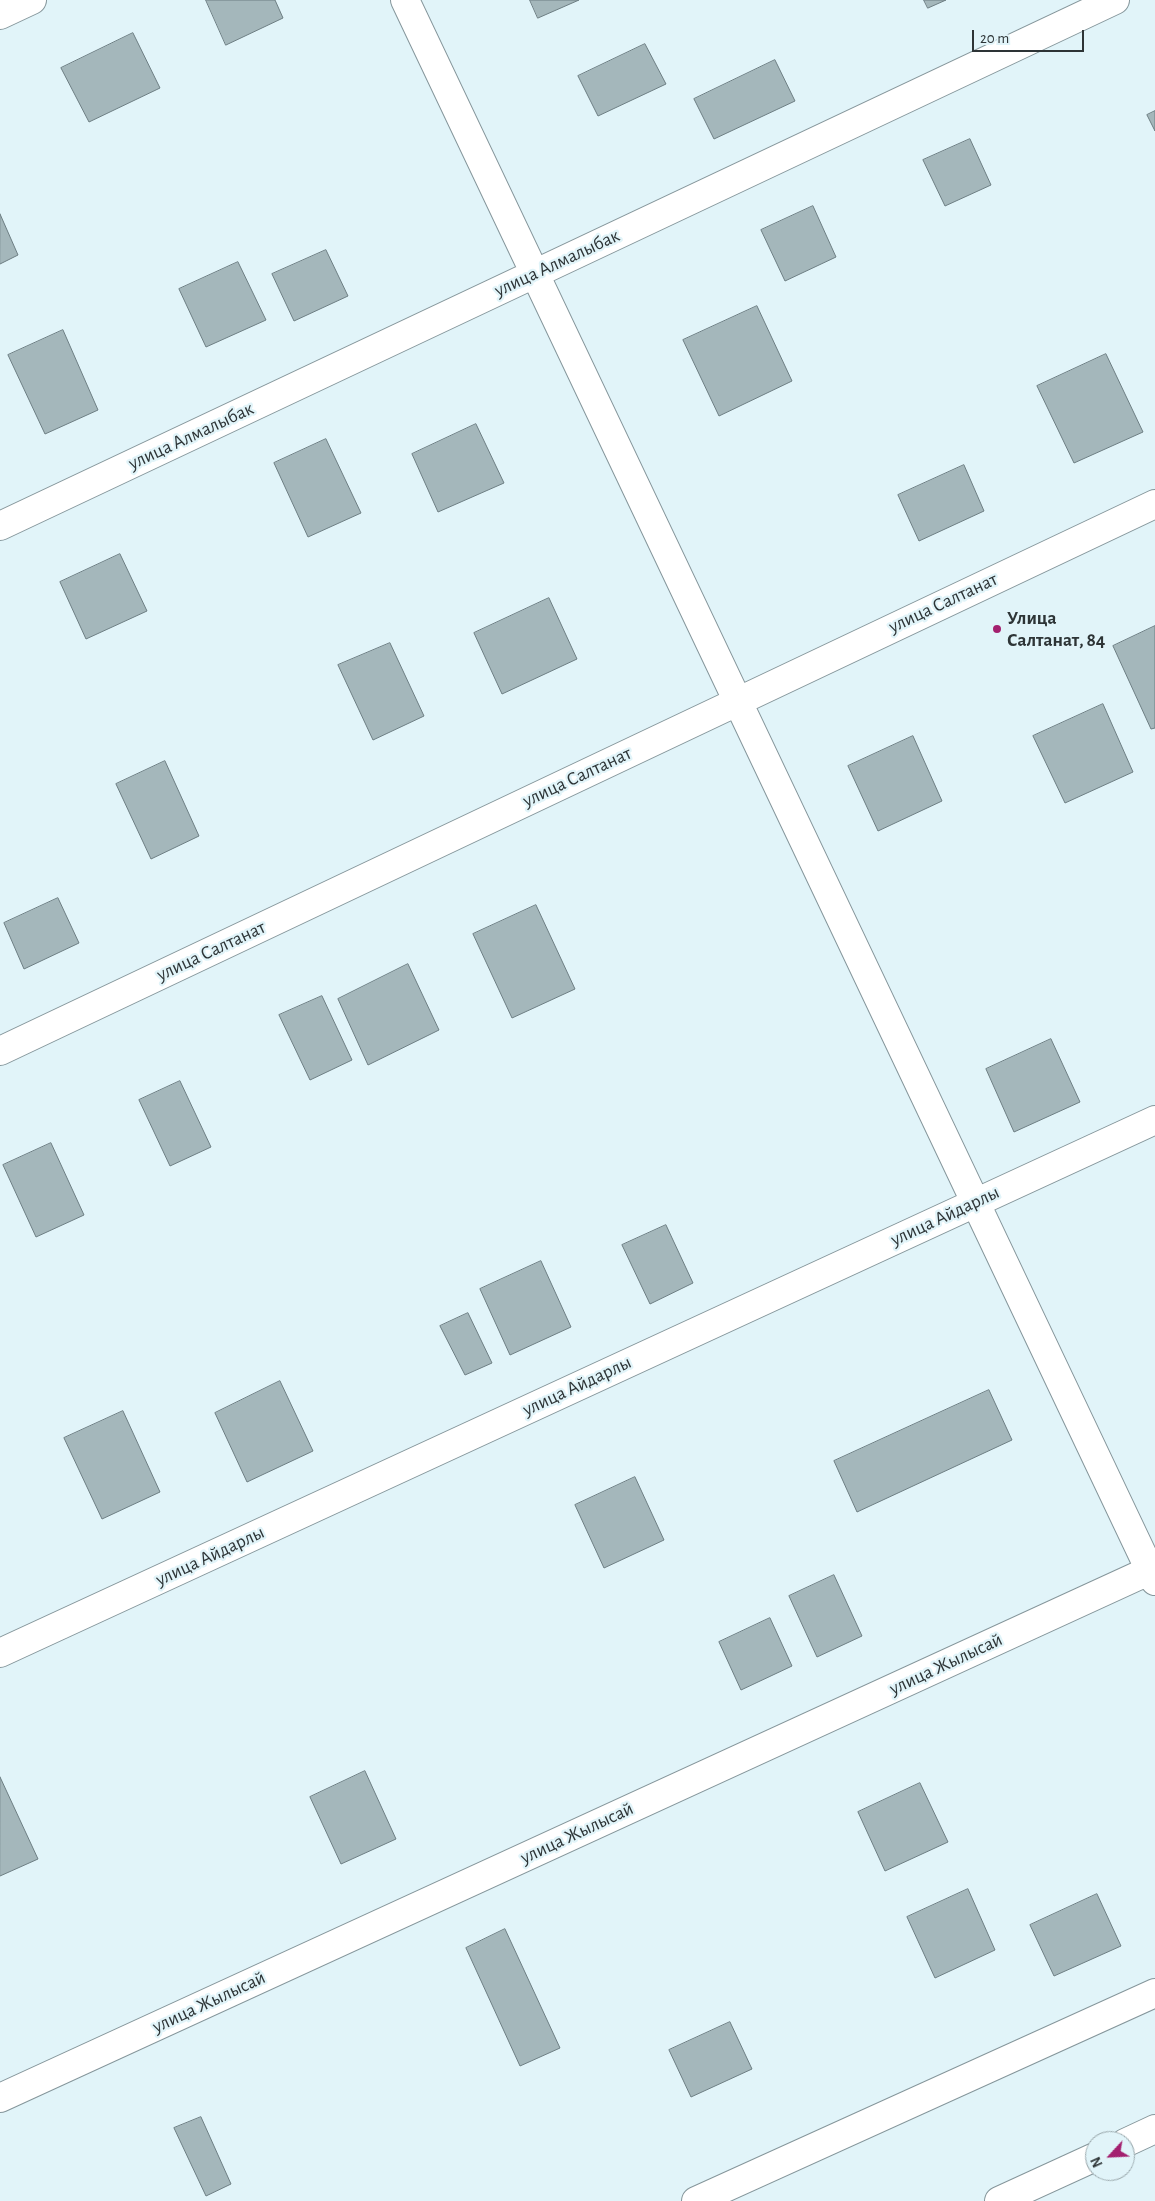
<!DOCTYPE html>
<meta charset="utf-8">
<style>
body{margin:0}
#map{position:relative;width:1155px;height:2201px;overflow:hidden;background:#e1f4f9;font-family:"Alegreya Sans",sans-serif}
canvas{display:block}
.north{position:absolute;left:1085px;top:2131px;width:50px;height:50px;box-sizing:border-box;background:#e1f4f9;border:1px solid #99a7ab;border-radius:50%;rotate:245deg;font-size:14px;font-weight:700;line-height:20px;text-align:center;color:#2d3436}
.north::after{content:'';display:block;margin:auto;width:18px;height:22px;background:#a3206f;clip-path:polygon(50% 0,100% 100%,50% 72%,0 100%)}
.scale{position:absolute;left:972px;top:30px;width:112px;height:22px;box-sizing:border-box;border:2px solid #2d3436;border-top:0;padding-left:6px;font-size:15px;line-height:18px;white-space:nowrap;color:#2d3436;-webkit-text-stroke:4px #e1f4f9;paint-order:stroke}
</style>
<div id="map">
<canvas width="1155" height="2201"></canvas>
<div class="north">N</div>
<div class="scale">20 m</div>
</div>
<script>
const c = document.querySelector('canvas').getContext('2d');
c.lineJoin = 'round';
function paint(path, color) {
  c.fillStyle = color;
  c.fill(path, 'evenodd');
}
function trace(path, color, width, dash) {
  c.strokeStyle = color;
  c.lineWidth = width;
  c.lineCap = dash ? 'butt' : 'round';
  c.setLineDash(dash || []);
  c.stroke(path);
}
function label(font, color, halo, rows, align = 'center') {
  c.font = font + ' "Alegreya Sans",sans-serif';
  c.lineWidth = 4.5;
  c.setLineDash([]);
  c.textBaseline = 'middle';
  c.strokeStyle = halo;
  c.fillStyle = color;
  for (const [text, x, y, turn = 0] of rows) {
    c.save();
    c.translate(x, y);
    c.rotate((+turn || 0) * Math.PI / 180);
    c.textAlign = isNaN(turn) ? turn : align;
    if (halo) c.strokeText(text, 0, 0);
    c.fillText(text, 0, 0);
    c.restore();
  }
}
const building = new Path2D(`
 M206,0H275L283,18L226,45Z
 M530,0H579L538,18Z
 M924,0H946L928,8Z
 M133,33L160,88L89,122L61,68Z
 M645,44L666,84L598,116L578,76Z
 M775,60L795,101L714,139L694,99Z
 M1155,111V131L1147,115Z
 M970,139L991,185L945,206L923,160Z
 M813,206L836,257L785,281L761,230Z
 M0,214L18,255L0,264Z
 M326,250L348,296L294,321L272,274Z
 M238,262L266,320L206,347L179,289Z
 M757,306L792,381L719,416L683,340Z
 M63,330L98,410L45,434L8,355Z
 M1106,354L1143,432L1074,463L1037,386Z
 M476,424L504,483L438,512L412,454Z
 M326,439L361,513L308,537L274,463Z
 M964,465L984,511L919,541L898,495Z
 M120,554L147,611L86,639L60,582Z
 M549,598L577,659L502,694L474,633Z
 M1155,626V728L1151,729L1113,646Z
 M390,643L424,716L373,740L338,665Z
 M1103,704L1133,772L1065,803L1033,736Z
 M913,736L942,801L878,831L848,766Z
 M165,761L199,836L151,859L116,784Z
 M58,898L79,943L24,969L4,923Z
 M536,905L575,989L512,1018L473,934Z
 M408,964L439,1030L368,1065L338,999Z
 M322,996L352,1060L310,1080L279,1015Z
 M1051,1039L1080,1102L1014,1132L986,1069Z
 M180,1081L211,1147L170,1166L139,1100Z
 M51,1143L84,1215L36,1237L3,1165Z
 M666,1225L693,1283L650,1304L622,1245Z
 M541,1261L571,1327L510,1355L480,1289Z
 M468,1313L492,1363L465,1375L440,1326Z
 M280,1381L313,1451L247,1482L215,1413Z
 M989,1390L1012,1440L857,1512L834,1461Z
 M123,1411L160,1492L102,1519L64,1438Z
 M635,1477L664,1540L604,1568L575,1505Z
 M834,1575L862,1636L817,1657L789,1596Z
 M770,1618L792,1666L741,1690L719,1642Z
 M365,1771L396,1839L341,1864L310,1797Z
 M0,1777L38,1859L0,1876Z
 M920,1783L948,1842L885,1871L858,1812Z
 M968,1889L995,1950L935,1978L907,1917Z
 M1097,1894L1121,1946L1054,1976L1030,1925Z
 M505,1929L560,2048L520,2066L466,1948Z
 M730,2022L752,2069L691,2097L669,2050Z
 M201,2117L231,2184L206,2196L174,2128Z`);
paint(building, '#a4b7bb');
trace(building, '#6d7e83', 1);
const minor = new Path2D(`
 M405,0L1155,1581
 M0,15L32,0
 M0,526L1115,0
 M0,1051L1155,504
 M0,1653L1155,1120
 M0,2098L1155,1568
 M696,2201L1155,1993`);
const tertiary = new Path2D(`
 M1125,2143L1155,2129
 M999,2201L1095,2157`);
trace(minor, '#85969b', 30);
trace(tertiary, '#85969b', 30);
trace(minor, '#fff', 28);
trace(tertiary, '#fff', 28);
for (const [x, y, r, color] of [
 [997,629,5,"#a3206f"]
]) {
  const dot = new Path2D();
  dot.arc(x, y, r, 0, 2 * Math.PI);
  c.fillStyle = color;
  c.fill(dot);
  trace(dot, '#e1f4f9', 2);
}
label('19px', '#2d3436', '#e1f4f9', [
 ["улица Алмалыбак",557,263,-25],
 ["улица Алмалыбак",191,436,-25],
 ["улица Салтанат",943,603,-25],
 ["улица Салтанат",577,777,-25],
 ["улица Салтанат",211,951,-25],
 ["улица Айдарлы",945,1216,-25],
 ["улица Айдарлы",577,1386,-25],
 ["улица Айдарлы",210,1556,-25],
 ["улица Жылысай",946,1664,-25],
 ["улица Жылысай",577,1833,-25],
 ["улица Жылысай",209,2002,-25]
]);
label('bold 19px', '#2d3436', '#e1f4f9', [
 ["Улица",1007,618],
 ["Салтанат, 84",1007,640]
], 'left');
</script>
